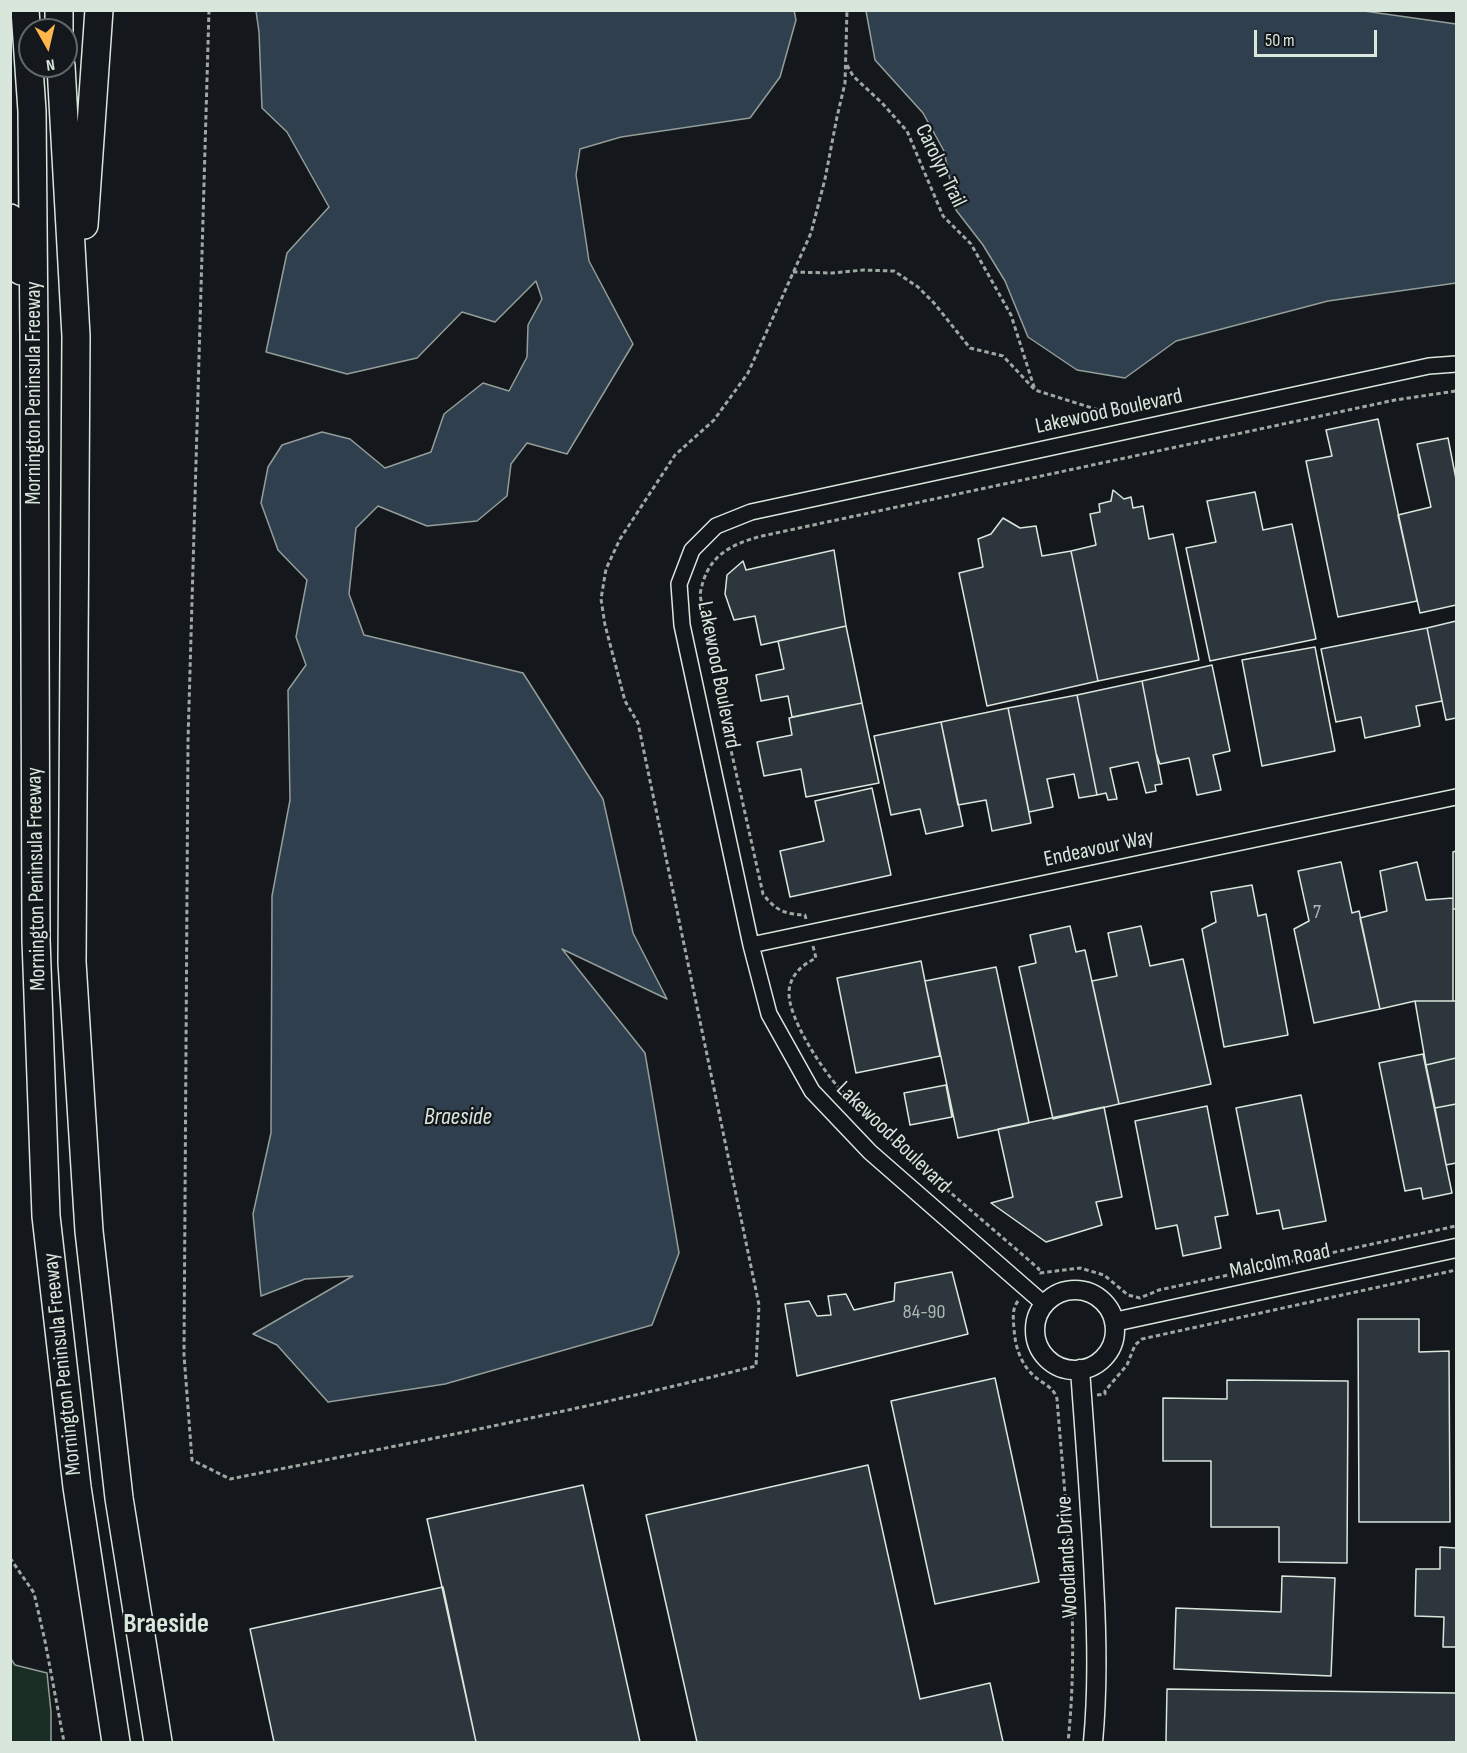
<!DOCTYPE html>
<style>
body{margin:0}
#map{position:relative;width:1467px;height:1753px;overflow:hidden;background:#14181c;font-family:"Sofia Sans Condensed",sans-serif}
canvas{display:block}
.frame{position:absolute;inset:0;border:12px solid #d8e6dc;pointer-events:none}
.north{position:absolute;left:18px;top:18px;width:60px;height:60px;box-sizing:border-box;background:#14181c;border:2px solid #626a69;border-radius:50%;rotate:172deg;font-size:16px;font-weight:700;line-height:24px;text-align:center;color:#d8e6dc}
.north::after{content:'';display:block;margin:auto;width:21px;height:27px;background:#ffb74d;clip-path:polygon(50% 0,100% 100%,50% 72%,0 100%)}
.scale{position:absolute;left:1254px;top:30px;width:123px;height:27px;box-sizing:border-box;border:3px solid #d8e6dc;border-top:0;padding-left:8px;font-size:18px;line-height:21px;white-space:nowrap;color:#d8e6dc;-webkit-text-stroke:4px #14181c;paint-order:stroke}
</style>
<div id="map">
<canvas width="1467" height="1753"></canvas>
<div class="frame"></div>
<div class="north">N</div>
<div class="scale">50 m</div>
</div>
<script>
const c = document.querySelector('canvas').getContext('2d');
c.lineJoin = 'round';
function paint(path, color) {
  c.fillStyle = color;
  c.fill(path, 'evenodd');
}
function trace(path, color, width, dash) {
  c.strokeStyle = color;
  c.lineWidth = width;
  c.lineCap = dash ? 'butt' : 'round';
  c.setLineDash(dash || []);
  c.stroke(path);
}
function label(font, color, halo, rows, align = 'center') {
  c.font = font + ' "Sofia Sans Condensed",sans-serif';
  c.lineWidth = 4.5;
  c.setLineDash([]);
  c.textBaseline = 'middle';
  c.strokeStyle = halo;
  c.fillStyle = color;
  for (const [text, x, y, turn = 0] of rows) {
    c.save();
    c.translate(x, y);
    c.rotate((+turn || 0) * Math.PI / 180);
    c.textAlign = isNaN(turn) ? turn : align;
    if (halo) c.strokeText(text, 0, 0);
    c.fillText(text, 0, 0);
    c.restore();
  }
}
const green = new Path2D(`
 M11,1659L15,1665L47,1673L51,1712V1742H11Z`);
paint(green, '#1a2d24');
trace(green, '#939e99', 1.5);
const water = new Path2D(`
 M256,11L794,10L796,20L780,77L750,118L621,137L580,149L576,175L589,261L633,344L567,454L527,443L511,464L507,496L477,521L427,526L378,506L356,528L349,594L364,635L523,673L603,799L633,933L667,999L562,949L645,1053L679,1253L652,1325L445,1384L328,1402L277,1345L253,1334L353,1276L305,1279L261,1296L253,1214L271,1133L272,896L290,800L288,690L306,665L296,637L307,580L278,550L261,503L268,467L282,445L322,432L350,439L385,468L431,452L444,414L483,383L509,391L527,357L528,325L542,299L536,281L495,322L462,312L417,358L347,374L266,352L287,253L329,207L287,132L262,108L259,32Z
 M1364,11L1456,24V283L1328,301L1176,341L1125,378L1077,370L1028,337L1005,281L983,245L956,210L944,151L923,113L875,60L866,11Z`);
paint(water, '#2f3f4d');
trace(water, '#939e99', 1.5);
const building = new Path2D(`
 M1378,419L1417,601L1338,617L1306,461L1332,456L1326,430Z
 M1448,438L1456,479V605L1420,613L1398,515L1431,507L1417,444Z
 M1113,490L1124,499L1131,497L1133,508L1143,506L1149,539L1173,534L1199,660L1098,681L1071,551L1096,545L1090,514L1100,512L1099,504L1111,501Z
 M1255,492L1263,530L1292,524L1316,639L1210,661L1186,548L1216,542L1207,501Z
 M1003,518L1020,528L1036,526L1042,556L1071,551L1098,681L987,706L959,573L983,567L978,539L991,534Z
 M834,550L846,626L761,645L755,616L734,620L725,594L727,575L743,561L746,570Z
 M1456,621V718L1446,720L1427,628Z
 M846,626L862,703L792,717L788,696L761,701L756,675L784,669L778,641Z
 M1427,628L1442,701L1416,706L1420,726L1365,738L1361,717L1336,722L1321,649Z
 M1315,647L1335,751L1262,766L1242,660Z
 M1212,665L1230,751L1213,755L1221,790L1197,795L1189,758L1160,764L1156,753L1142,681Z
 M1142,681L1162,784L1155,785L1156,791L1146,793L1138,762L1110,768L1117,799L1108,800L1106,793L1097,795L1077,695Z
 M1077,695L1097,795L1079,798L1074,774L1047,779L1053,807L1029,812L1008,708Z
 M862,703L879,783L806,797L801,769L764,776L757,742L792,735L789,718Z
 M1008,708L1031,823L992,831L986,800L958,805L941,722Z
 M941,722L963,826L926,834L920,809L891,815L874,736Z
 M872,788L891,875L790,897L780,851L824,841L815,801Z
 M1456,851V909H1453V852Z
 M1341,862L1352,913L1359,911L1380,1009L1314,1023L1294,929L1309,921L1298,871Z
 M1417,862L1426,900L1453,898V1001H1415L1380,1009L1360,918L1387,911L1380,871Z
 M1252,885L1258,916L1266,914L1288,1035L1224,1047L1202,929L1216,922L1211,892Z
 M1070,926L1076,952L1085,950L1119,1104L1053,1119L1019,967L1036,963L1030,935Z
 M1141,926L1150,966L1183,959L1211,1084L1119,1104L1092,981L1117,976L1108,933Z
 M921,961L940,1056L856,1073L837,978Z
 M996,967L1029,1123L958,1138L925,981Z
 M1415,1001H1456V1058L1426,1065Z
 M1423,1054L1452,1193L1423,1199L1421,1188L1405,1191L1379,1063Z
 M1456,1058V1104L1435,1108L1426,1065Z
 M946,1085L952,1117L910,1125L904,1093Z
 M1301,1095L1326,1221L1283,1229L1279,1210L1257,1214L1236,1108Z
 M1456,1104V1163L1446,1165L1435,1108Z
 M1207,1106L1228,1215L1215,1217L1221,1248L1183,1256L1177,1225L1156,1229L1135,1121Z
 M1104,1107L1122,1197L1096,1202L1102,1225L1046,1242L991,1203L1013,1197L998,1129Z
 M952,1272L968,1334L797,1376L785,1304L809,1301L817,1316L831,1315L828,1296L846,1294L854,1310L894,1301L895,1283Z
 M1358,1319H1419V1352L1449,1351L1450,1522H1359Z
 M995,1378L1039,1582L935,1604L891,1401Z
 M1227,1380L1348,1381L1347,1563L1279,1562V1527H1211V1461H1163V1398L1227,1399Z
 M868,1465L920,1699L990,1683L1003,1742H697L646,1515Z
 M583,1485L640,1742H476L427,1519Z
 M1440,1547L1456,1548V1647H1443L1444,1617L1415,1616L1416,1569H1440Z
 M1282,1576L1335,1578L1331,1676L1174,1669L1176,1608L1281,1612Z
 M443,1587L476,1742H274L250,1629Z
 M1167,1689L1456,1693V1742H1166Z`);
paint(building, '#2c363c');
trace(building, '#d8e6dc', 1.5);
const minor = new Path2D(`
 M751,945L1456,797
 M1044,1304L870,1152L812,1091L769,1014L751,945L682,625L679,584L692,550L716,526L751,512L1429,366L1456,364`);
const tertiary = new Path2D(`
 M1035 1330a40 40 0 1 1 80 0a40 40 0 1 1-80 0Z
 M1114,1322L1456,1248
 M1080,1369C1085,1440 1091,1512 1094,1583C1097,1636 1098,1690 1093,1742`);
const motorway = new Path2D(`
 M25,10L32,111L34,337L36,940L46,1216L77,1487L116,1742
 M59,10V30
 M61,66L76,336L72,962L89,1231L119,1498L158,1742
 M10,218L21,271
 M84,225L99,10`);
trace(minor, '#d8e6dc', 18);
trace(tertiary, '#d8e6dc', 21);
trace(motorway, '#d8e6dc', 30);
trace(new Path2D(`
 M209,10L188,741L184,1355L192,1460L230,1479C406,1444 582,1410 756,1366L759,1305L638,723L625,701L605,625L601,599L606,569L620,539L675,455L714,420L748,373L811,233L825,179L837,117L845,83L847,10
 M847,65L853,76L882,103L907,131L943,216L971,244L1011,315L1035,390
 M793,272L832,273L864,270L894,271L918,287L934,303L970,348L1003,356L1035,390L1105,412
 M806,919L805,915C785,914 776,911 763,894L725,723L700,595C706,557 728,545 762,536L1395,400L1456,391
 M813,946L816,958C802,965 790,975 789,992C788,1018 822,1069 839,1088C852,1103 867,1116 881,1130C932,1178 986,1223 1039,1269L1038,1271L1040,1273L1080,1268L1104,1275L1128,1295L1140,1298L1159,1290L1456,1226
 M1018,1301C1012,1309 1013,1318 1014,1328C1015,1346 1020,1363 1034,1376C1043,1384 1054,1387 1057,1399C1066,1513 1080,1628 1068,1742
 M1097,1395L1105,1394V1391L1127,1365L1135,1345L1142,1339L1456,1270
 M10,1558L34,1593L45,1641L64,1742`), '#9da8a2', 3, [4.5, 3]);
trace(minor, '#14181c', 15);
trace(tertiary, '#14181c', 18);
trace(motorway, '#14181c', 27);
label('20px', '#adbab4', null, [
 ["7",1317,913],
 ["84-90",924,1313]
]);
label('22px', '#d8e6dc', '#14181c', [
 ["Carolyn Trail",940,166,64],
 ["Mornington Peninsula Freeway",34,393,-90],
 ["Lakewood Boulevard",1109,412,-12],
 ["Lakewood Boulevard",718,675,79],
 ["Endeavour Way",1099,849,-12],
 ["Mornington Peninsula Freeway",37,879,-91],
 ["Lakewood Boulevard",893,1138,44],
 ["Malcolm Road",1280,1262,-12],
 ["Mornington Peninsula Freeway",63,1364,-96],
 ["Woodlands Drive",1068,1557,-93]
]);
label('italic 24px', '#d8e6dc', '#14181c', [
 ["Braeside",458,1118]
]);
label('bold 28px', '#d8e6dc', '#14181c', [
 ["Braeside",166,1625]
]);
</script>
